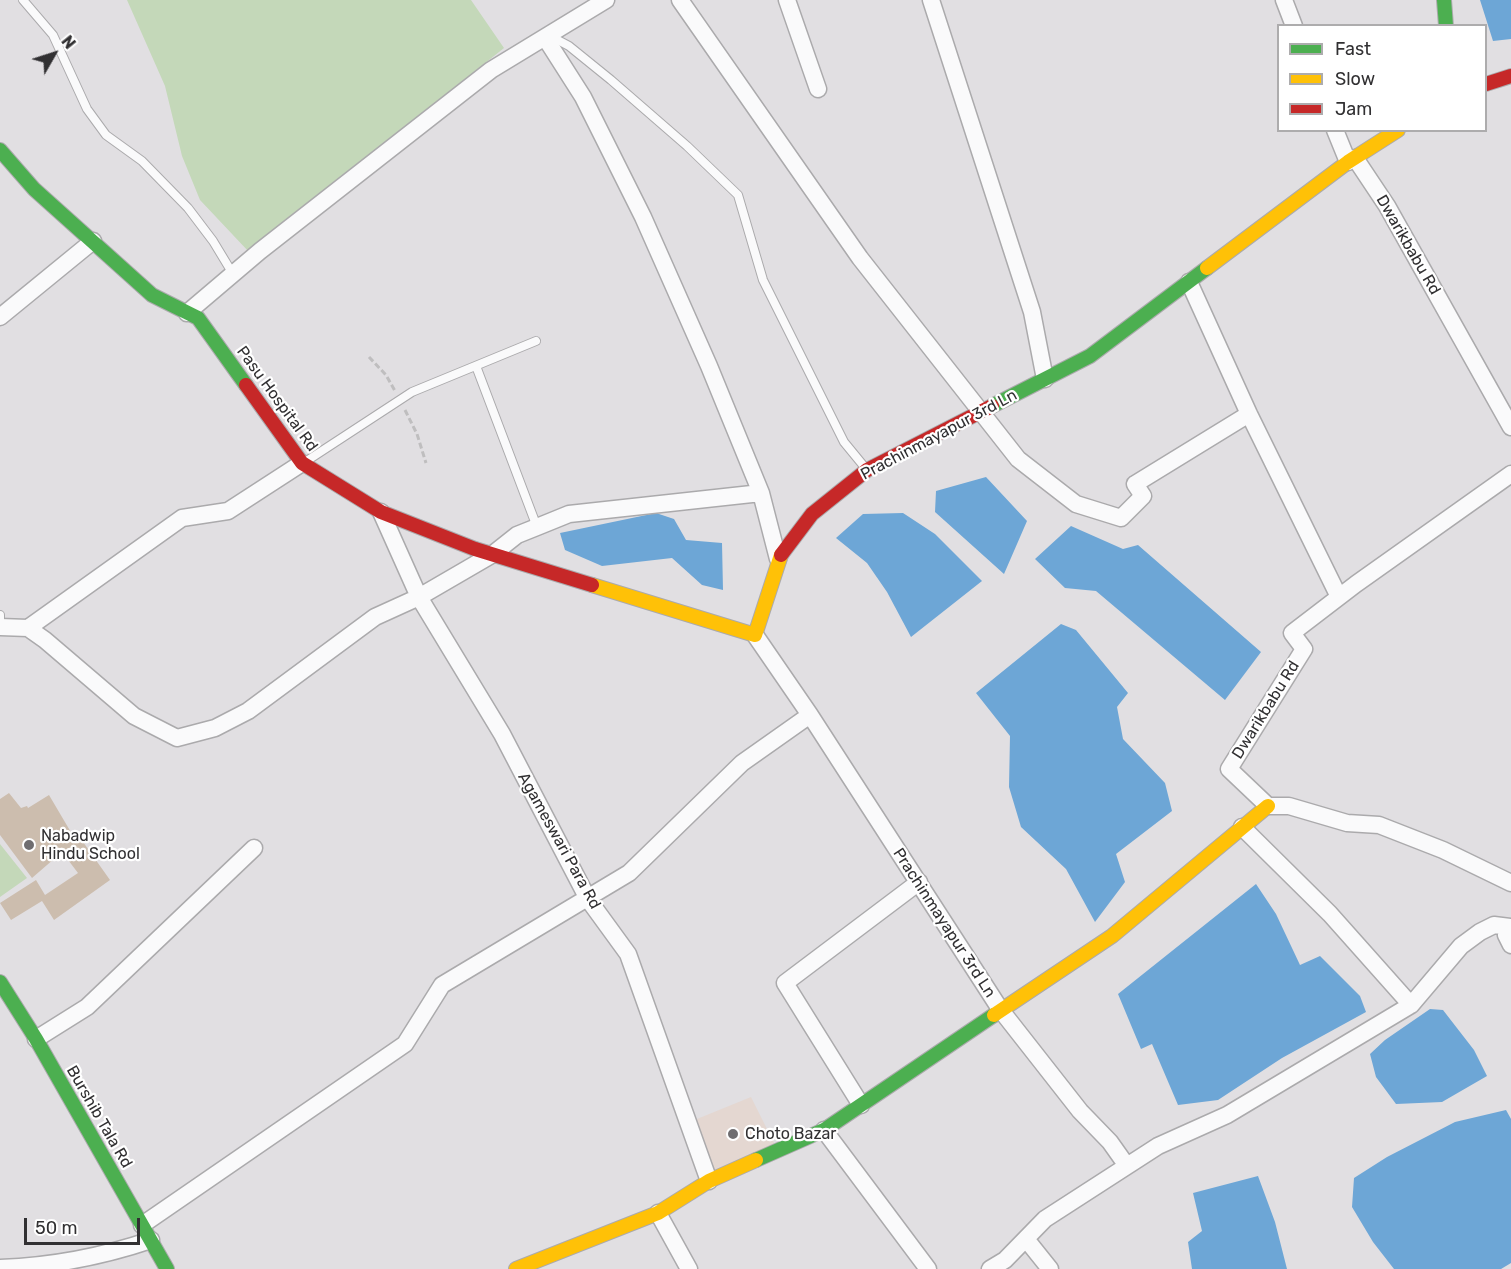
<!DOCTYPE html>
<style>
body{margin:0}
#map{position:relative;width:1511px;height:1269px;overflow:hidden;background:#e1dfe2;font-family:Rubik,sans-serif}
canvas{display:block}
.legend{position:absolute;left:1277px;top:24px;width:210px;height:108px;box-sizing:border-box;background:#fff;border:2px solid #adacad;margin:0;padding:8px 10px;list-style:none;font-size:18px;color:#313032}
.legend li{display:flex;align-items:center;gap:12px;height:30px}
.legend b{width:30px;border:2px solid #adacad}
.north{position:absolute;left:24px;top:24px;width:60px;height:60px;-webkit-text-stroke:4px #fff;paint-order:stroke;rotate:51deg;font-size:16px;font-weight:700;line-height:24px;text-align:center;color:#313032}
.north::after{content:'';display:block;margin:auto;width:21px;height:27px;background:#313032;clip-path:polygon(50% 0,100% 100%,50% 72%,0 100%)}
.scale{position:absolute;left:24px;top:1218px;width:116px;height:27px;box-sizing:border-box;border:3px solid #313032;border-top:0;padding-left:8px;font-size:18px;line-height:21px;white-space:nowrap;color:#313032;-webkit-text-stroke:4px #fff;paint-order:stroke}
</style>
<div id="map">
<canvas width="1511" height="1269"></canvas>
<ul class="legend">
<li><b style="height:8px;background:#4caf50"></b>Fast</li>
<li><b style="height:8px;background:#ffc107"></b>Slow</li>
<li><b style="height:8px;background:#c62828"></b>Jam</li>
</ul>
<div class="north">N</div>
<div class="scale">50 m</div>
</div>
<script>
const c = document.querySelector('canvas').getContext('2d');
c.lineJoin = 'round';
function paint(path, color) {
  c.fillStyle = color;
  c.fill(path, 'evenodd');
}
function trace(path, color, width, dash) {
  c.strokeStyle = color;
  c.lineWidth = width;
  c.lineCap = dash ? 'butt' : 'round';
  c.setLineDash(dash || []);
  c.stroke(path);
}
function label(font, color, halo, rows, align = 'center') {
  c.font = font + ' Rubik,sans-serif';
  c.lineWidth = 4.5;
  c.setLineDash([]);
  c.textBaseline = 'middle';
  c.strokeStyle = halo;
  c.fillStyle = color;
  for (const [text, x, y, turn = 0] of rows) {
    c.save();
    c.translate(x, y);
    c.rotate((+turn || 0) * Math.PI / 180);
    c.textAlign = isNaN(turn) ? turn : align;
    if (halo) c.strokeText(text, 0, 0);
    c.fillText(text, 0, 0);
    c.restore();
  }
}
paint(new Path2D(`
 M751,1097L776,1147L711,1177L692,1121Z`), '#e4d7d1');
paint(new Path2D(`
 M127,0H471L504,48L249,252L200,200L182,156L165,86Z
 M0,844L27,878L0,897Z`), '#c4d8b9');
paint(new Path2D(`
 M1480,0H1511V39L1493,41Z
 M986,477L1027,521L1004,574L935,512L936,491Z
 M656,513L674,519L686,540L722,543L723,590L702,585L672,558L602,566L565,550L560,533Z
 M903,513L935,534L982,581L911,637L887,592L867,563L836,538L863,514Z
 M1071,526L1123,549L1138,545L1261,652L1225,700L1096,591L1065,588L1035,559Z
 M1061,624L1076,630L1128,693L1117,707L1123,739L1165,783L1172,811L1116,854L1125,882L1095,922L1066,869L1021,827L1009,787L1010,736L976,693Z
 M1256,884L1276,914L1300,965L1320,956L1360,996L1366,1012L1282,1058L1218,1100L1178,1105L1152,1044L1141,1049L1118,994Z
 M1430,1009L1443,1010L1474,1050L1487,1076L1442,1102L1396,1104L1376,1077L1370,1054L1385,1040Z
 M1506,1110L1511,1119V1263L1501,1269H1394L1373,1242L1352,1207L1354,1178L1387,1157L1455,1122Z
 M1258,1176L1275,1222L1287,1269H1192L1188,1242L1202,1231L1193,1193Z`), '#6da6d6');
paint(new Path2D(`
 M9,793L21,808L27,806L28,808L49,795L72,834L76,832L110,880L54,920L42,901L11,920L0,903L36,880L45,895L78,873L62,852L32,878L0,835V799Z`), '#ccbdae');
const lane = new Path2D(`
 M23,0L53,35L87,109L106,135L142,161L188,208L213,241L233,274
 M550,36L569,46L611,80L687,146L738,195L763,280L844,442L867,470
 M476,366L537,527
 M305,462L412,392L536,341
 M0,615V624`);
const street = new Path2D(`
 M680,0L860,258L1018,459L1076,504L1121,518L1143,496L1135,484L1249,414
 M787,0L818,89
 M931,0L1032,312L1045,379
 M1284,0L1294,26
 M546,39L583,97L643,217L709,366L761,493L778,559
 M1335,130L1348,162
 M1355,158L1387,206L1511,427
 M1189,282L1249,414L1339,597
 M187,313L260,251L491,70L606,0
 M0,317L93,241
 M1511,474L1356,584L1292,633L1304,649L1229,769L1268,806H1289L1347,823L1379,825L1443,850L1511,883
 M381,512L419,597L502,734L588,899L628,954L709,1181
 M0,627L28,628L45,640L134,716L177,738L215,728L248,711L375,617L419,597L493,554L517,535L537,527L569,514L761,493
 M28,628L182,518L228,511L302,463
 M755,635L810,715L1000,1009L1080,1111L1110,1142L1127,1166
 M1242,827L1330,914L1411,1005
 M36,1039L87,1007L254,848
 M861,1105L785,983L919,882
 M824,1130L928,1269
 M658,1213L689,1269
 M142,1225L405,1044L442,985L629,873L742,763L810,715
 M1026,1239L1050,1269
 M0,1268C53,1266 101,1257 151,1240
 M990,1269L1005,1260L1045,1219L1158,1146L1227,1115L1411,1005L1461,946L1480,932L1494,925L1511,927L1506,935L1511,945`);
const fast = new Path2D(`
 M1444,0L1446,26
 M0,150L34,189L152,295L198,318L246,385
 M992,406L1090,356L1207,268
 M0,982L36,1039L167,1269
 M756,1160L824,1130L994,1015`);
const slow = new Path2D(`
 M1207,268L1348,162L1398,130
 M592,585L755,635L781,555
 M994,1015L1112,936L1268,806
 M516,1269L658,1213L709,1181L756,1160`);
const jam = new Path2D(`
 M1486,84L1511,76
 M246,385L302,463L381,512L475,549L592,585
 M781,555L812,514L867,470L992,406`);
trace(lane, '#abaaac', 10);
trace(street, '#abaaac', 19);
trace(fast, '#abaaac', 16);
trace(slow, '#abaaac', 16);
trace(jam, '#abaaac', 16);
trace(new Path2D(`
 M369,357L386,375L395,391
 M405,410L417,434L426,463`), '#bfbebf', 3, [6, 3]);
trace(lane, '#fafafb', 8);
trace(street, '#fafafb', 16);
trace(fast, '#4caf50', 14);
trace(slow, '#ffc107', 14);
trace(jam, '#c62828', 14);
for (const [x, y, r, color] of [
 [29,845,6,"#6f6d70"],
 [733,1134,6,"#6f6d70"]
]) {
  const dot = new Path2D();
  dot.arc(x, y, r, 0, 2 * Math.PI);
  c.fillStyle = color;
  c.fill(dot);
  trace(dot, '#fff', 2);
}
label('16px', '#313032', '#fff', [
 ["Dwarikbabu Rd",1408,245,60],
 ["Pasu Hospital Rd",277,399,54],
 ["Prachinmayapur 3rd Ln",939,435,-28],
 ["Dwarikbabu Rd",1266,710,-58],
 ["Agameswari Para Rd",559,841,61],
 ["Prachinmayapur 3rd Ln",944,923,57],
 ["Burshib Tala Rd",99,1117,60]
]);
label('16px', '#313032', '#fff', [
 ["Nabadwip",41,836],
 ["Hindu School",41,854],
 ["Choto Bazar",745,1134]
], 'left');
</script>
